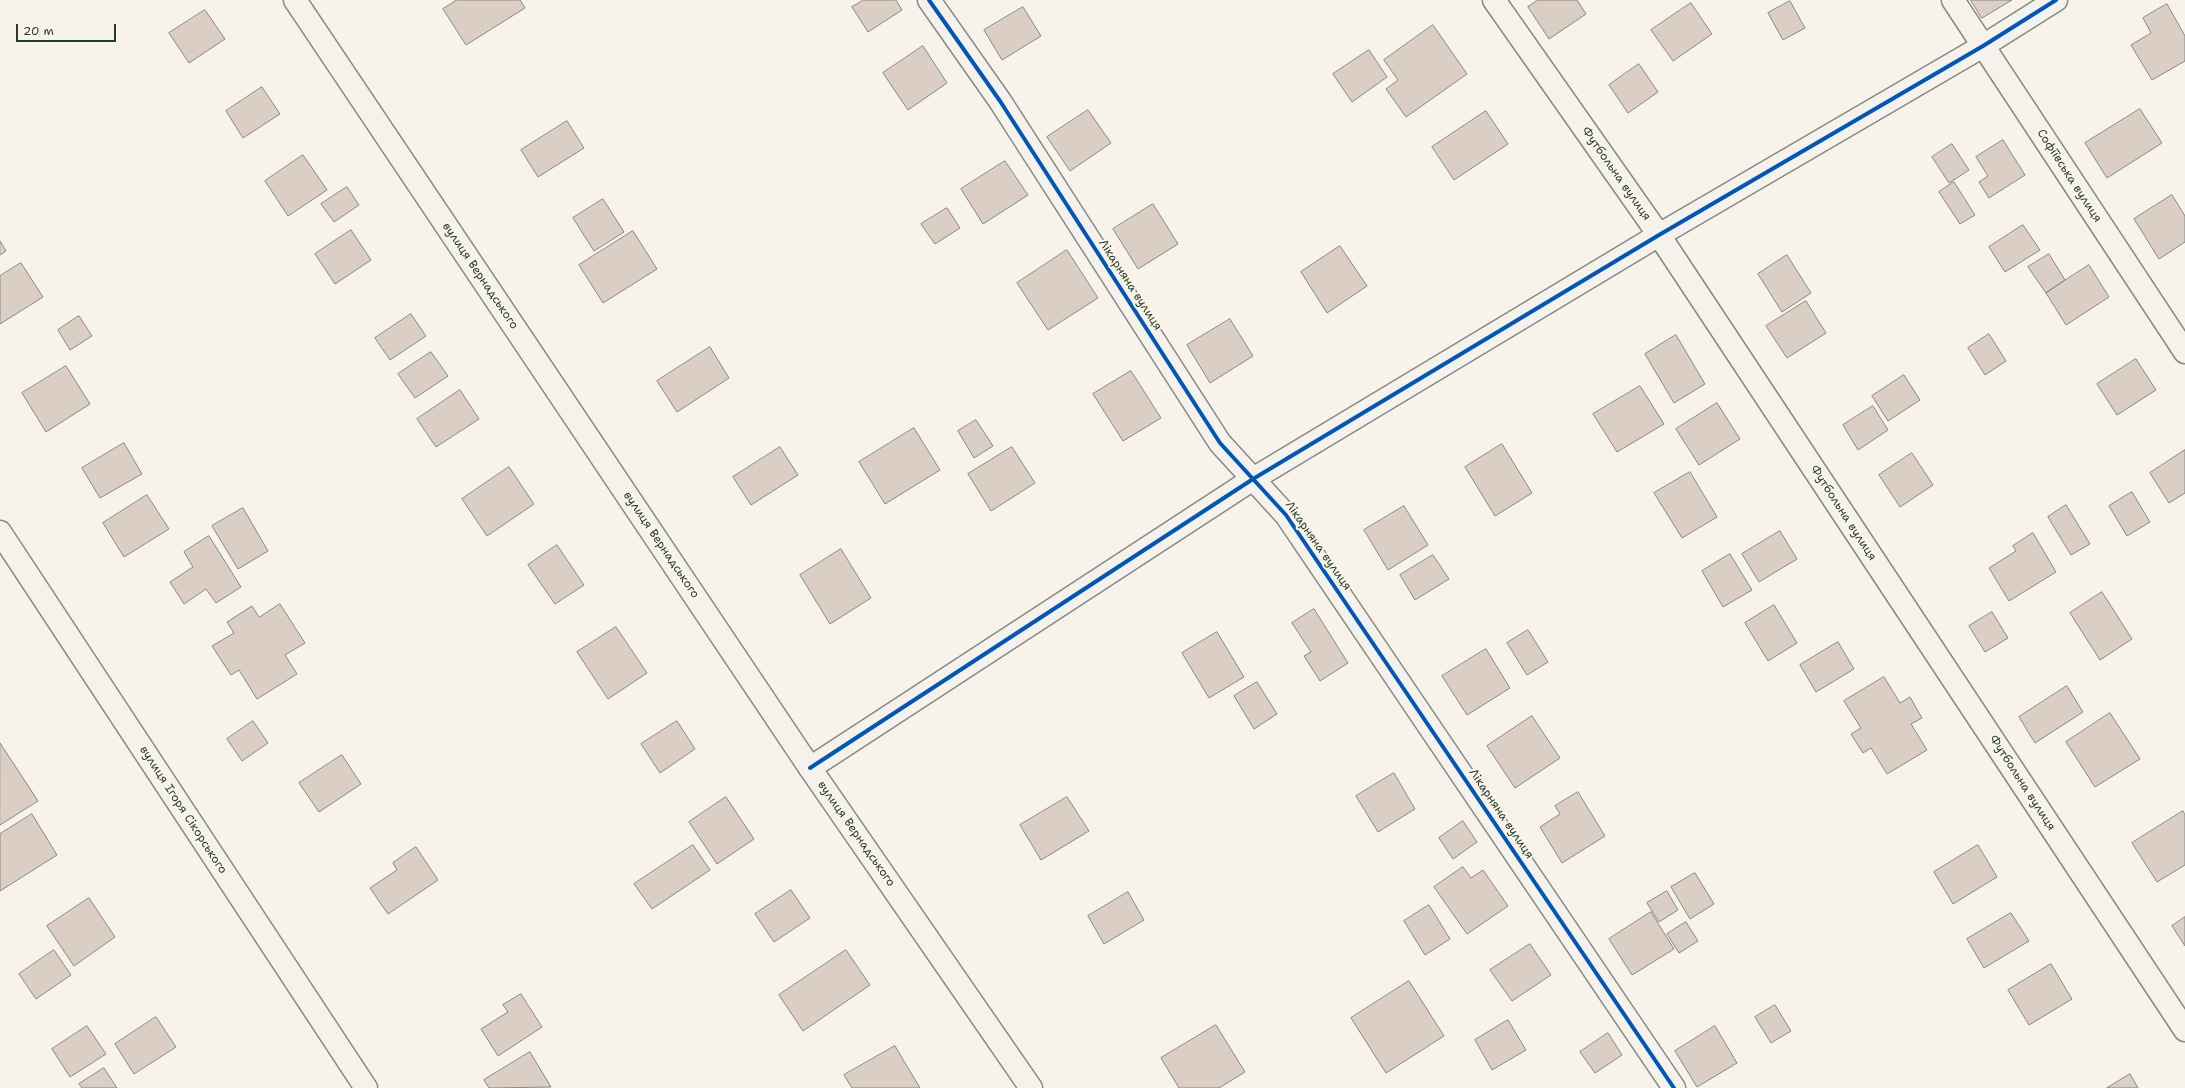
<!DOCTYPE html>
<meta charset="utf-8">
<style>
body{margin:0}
#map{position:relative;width:2185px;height:1088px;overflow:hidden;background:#f7f3ea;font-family:"Shantell Sans",sans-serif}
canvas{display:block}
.scale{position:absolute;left:16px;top:24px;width:100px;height:18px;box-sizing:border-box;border:2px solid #1f3d34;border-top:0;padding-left:5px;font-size:12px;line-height:14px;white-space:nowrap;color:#1f3d34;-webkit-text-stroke:3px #fcf5e5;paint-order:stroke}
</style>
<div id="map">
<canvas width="2185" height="1088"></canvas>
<div class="scale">20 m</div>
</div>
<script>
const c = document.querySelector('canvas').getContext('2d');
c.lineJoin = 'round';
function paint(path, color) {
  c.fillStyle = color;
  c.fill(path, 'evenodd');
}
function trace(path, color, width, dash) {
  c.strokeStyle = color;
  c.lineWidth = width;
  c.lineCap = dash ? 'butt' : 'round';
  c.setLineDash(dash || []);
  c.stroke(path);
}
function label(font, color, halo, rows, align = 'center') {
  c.font = font + ' "Shantell Sans",sans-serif';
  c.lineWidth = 4;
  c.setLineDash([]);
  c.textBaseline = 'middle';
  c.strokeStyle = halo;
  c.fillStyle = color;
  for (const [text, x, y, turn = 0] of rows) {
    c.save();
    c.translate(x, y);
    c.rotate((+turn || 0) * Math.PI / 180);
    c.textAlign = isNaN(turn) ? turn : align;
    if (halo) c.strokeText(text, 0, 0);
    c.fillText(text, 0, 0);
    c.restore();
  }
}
const building = new Path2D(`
 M457,0H520L525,8L466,45L443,9Z
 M864,0H896L902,10L868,32L852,7Z
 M1538,0H1577L1586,14L1549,39L1528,7Z
 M1971,0H2012L1982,18Z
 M1790,1L1805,28L1783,40L1768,13Z
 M1691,3L1712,34L1673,61L1651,30Z
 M2167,4L2185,36V61L2152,80L2131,45L2151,33L2143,18Z
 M1023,7L1041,36L1002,60L984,30Z
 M205,10L225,39L189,63L169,33Z
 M1433,25L1467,74L1406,117L1386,89L1398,80L1384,60Z
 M923,46L947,83L908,110L883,73Z
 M1369,50L1387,77L1352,102L1333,74Z
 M1639,64L1658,92L1628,113L1609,85Z
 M262,87L280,114L243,138L226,111Z
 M2140,109L2162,143L2107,178L2085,143Z
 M1088,110L1111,143L1070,171L1047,137Z
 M1486,111L1508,144L1454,180L1432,147Z
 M567,121L584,148L538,177L521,150Z
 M2003,140L2025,175L1989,198L1979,182L1988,176L1976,157Z
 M1952,144L1969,170L1949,183L1932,157Z
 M303,155L327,190L288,216L265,181Z
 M1005,161L1028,195L983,224L961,189Z
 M1954,182L1975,215L1960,224L1939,192Z
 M347,187L359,205L334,222L321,204Z
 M2172,195L2185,216V242L2159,259L2134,219Z
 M603,199L624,232L594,251L573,218Z
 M1153,204L1178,244L1138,269L1113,229Z
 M947,208L960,228L935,244L921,224Z
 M2023,225L2040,250L2005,272L1989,247Z
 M351,230L371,260L335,284L315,254Z
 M633,231L657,269L603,303L579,265Z
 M0,241L6,251L0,255Z
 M1340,246L1367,286L1327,313L1301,272Z
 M1067,250L1098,298L1048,330L1017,283Z
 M2049,254L2065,280L2046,293L2028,267Z
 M1787,255L1811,293L1782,312L1758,274Z
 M21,263L43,297L0,324V276Z
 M2089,265L2109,297L2066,325L2046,293Z
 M1806,301L1826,333L1787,358L1766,326Z
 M411,314L426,336L390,360L375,338Z
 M79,316L92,336L70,350L58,330Z
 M1230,319L1253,356L1210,383L1187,345Z
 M1989,334L2006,361L1985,375L1968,348Z
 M1676,335L1705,384L1674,403L1645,354Z
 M710,347L729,378L677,412L657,381Z
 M431,352L448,376L415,398L398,374Z
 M2136,359L2156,390L2117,415L2097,384Z
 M66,366L90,404L46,432L22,393Z
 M1131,371L1161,418L1123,441L1093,394Z
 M1904,375L1920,400L1888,421L1872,396Z
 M1640,386L1664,424L1617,452L1593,414Z
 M460,390L479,419L436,447L417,419Z
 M1717,403L1740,439L1699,465L1676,429Z
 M1873,406L1888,430L1858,450L1843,425Z
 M976,420L993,446L974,458L958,431Z
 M914,428L940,470L885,504L859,462Z
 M124,443L142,474L100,498L82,468Z
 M1502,444L1532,493L1495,516L1465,467Z
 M780,447L798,475L751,505L733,477Z
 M1012,447L1035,483L991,511L968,474Z
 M2185,450V493L2169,503L2150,473Z
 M1912,453L1933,485L1900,507L1879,475Z
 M509,467L534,504L487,536L462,499Z
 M1690,472L1717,517L1682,538L1654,493Z
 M2132,492L2150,522L2127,536L2109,506Z
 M147,495L169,529L124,557L103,523Z
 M2066,505L2090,544L2071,555L2048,517Z
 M1404,506L1428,545L1388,570L1364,530Z
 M243,508L268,551L238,569L212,526Z
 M1780,531L1797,559L1759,582L1742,554Z
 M2033,533L2056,572L2009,601L1989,568L2016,551L2013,546Z
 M209,536L241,587L216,603L206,589L184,604L170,582L193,567L184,552Z
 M557,545L584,585L555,604L528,565Z
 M841,549L871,598L830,624L800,575Z
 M1730,554L1752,590L1723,607L1702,571Z
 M1433,555L1449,579L1415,600L1400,575Z
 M2102,592L2132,639L2100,660L2070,613Z
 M280,604L305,643L285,655L297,674L257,699L239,670L231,675L212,646L234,633L227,622L252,606L259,617Z
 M1774,605L1797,643L1768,661L1745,623Z
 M1314,609L1348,663L1320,681L1304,656L1311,652L1292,623Z
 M1992,612L2008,638L1985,652L1969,626Z
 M616,627L647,673L608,699L577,652Z
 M1528,630L1548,662L1527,675L1507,643Z
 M1217,632L1244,677L1209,698L1182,653Z
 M1838,642L1854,669L1816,692L1800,665Z
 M1486,649L1510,688L1467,715L1442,676Z
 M1884,677L1900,703L1910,697L1922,718L1911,724L1927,750L1887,774L1871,748L1863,753L1851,734L1861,728L1844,701Z
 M1257,682L1277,714L1254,729L1234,696Z
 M2067,686L2083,712L2035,743L2019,717Z
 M2110,713L2140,759L2095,787L2066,742Z
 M1532,716L1560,758L1515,788L1487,746Z
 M253,721L268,743L242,761L227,739Z
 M677,721L695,749L660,773L641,744Z
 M0,743L38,801L0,825Z
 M342,755L361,784L319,812L299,783Z
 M1394,773L1415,809L1378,832L1356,796Z
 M1578,792L1605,836L1562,863L1540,827L1560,814L1555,806Z
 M726,797L754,839L717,864L689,822Z
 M1067,797L1089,831L1041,860L1020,825Z
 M2183,811L2185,815V865L2157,882L2132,843Z
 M32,814L57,855L0,891V834Z
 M1463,821L1477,842L1453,859L1439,838Z
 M693,845L710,870L652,909L634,884Z
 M1978,845L1997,877L1953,904L1934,872Z
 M416,847L438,880L388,914L370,888L397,870L393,863Z
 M1463,867L1471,878L1483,870L1508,906L1467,934L1434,887Z
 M1695,873L1714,904L1690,919L1671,887Z
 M791,890L810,918L774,942L755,914Z
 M1667,891L1678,910L1659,922L1647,903Z
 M1128,892L1144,920L1104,944L1088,916Z
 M89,898L115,937L74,966L47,926Z
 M1429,905L1450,939L1425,955L1404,921Z
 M1651,912L1674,949L1632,975L1609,939Z
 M2011,913L2029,941L1984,968L1967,939Z
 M2185,917V946L2172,926Z
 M1686,922L1698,941L1679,953L1667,934Z
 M1530,944L1551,975L1512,1001L1490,970Z
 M54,950L71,975L36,999L19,974Z
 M846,950L870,985L803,1031L779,995Z
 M2051,964L2072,999L2029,1025L2008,990Z
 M1409,981L1444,1036L1386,1073L1351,1018Z
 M521,994L542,1027L498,1056L481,1029L508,1012L503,1005Z
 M1775,1005L1791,1031L1771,1043L1755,1017Z
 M156,1017L176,1047L134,1074L115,1044Z
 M1508,1020L1526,1050L1492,1070L1475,1040Z
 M1216,1025L1245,1072L1219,1088H1179L1161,1058Z
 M87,1026L106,1054L70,1077L52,1049Z
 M1715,1026L1737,1063L1697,1087L1675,1051Z
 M1608,1033L1622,1055L1595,1073L1580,1052Z
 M895,1046L920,1088H852L844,1075Z
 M530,1052L551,1087L489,1088L484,1080Z
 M104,1068L117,1088H82L79,1084Z
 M2130,1074L2138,1088H2107Z`);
paint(building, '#dacec5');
trace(building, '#868984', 1);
const street = new Path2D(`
 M929,0L1000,101L1220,443L1286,515L1674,1088
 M1494,0L1659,235L2185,1030
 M1953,0L2185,352
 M0,532L366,1088
 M810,768L1253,479L1659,235L1983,46L2056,0`);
const secondary = new Path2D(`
 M295,0L810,768L1031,1088`);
trace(street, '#868984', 25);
trace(secondary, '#868984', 25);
trace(street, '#f5f2ec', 22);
trace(secondary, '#f5f2ec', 22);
trace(new Path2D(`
 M929,0L1000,101L1220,443L1286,515L1674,1088
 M810,768L1253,479L1659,235L1983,46L2056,0`), '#0057b8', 4);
label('12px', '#1f3d34', '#fcf5e5', [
 ["Футбольна вулиця",1616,174,55],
 ["Софіївська вулиця",2069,176,57],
 ["вулиця Вернадського",480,276,56],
 ["Лікарняна вулиця",1130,285,57],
 ["Футбольна вулиця",1843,513,57],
 ["вулиця Вернадського",661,545,56],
 ["Лікарняна вулиця",1318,546,55],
 ["Футбольна вулиця",2022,783,57],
 ["вулиця Ігоря Сікорського",183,810,57],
 ["Лікарняна вулиця",1501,814,56],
 ["вулиця Вернадського",856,834,55]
]);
</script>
